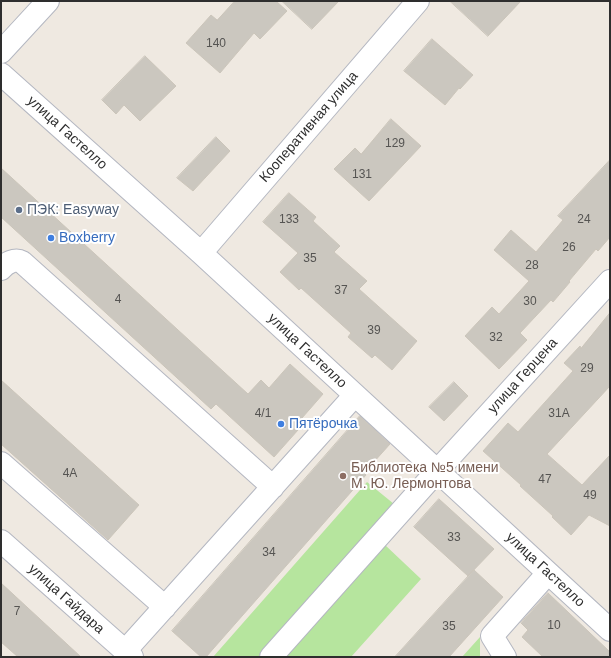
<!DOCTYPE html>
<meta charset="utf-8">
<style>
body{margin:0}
#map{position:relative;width:611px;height:658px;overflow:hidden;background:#efe9e1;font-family:Arial,sans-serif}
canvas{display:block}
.frame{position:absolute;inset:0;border:2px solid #2e2e2e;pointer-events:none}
</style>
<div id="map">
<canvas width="611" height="658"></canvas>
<div class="frame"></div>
</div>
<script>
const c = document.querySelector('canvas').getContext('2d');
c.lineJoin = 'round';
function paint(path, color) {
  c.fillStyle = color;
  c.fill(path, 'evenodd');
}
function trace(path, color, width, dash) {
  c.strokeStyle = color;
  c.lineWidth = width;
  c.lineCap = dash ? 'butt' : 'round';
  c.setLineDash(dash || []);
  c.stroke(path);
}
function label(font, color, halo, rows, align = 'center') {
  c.font = font + ' Arial,sans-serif';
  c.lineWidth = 4;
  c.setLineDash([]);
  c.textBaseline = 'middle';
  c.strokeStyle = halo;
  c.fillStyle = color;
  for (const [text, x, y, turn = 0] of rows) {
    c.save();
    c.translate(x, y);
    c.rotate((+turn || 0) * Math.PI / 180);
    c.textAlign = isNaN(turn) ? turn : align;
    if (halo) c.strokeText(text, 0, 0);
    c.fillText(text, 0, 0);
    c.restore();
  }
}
paint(new Path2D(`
 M367,482L394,504L258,657H213Z
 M384,544L421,579L351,657H282Z
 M480,637V657H462Z`), '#b6e59e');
const building = new Path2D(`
 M235,1H276L287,11L260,39L254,33L220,73L186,43L211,15L217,20Z
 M282,1H339L312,29Z
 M450,1H521L488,36Z
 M432,39L473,75L460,89L459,88L445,105L404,71Z
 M145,56L176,86L140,121L124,105L116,114L102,100Z
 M391,119L421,146L369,201L334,169L355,148L361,154Z
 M216,137L230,151L193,191L177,178Z
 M610,160V237L598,251L596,249L569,281L570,282L553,302L551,300L520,333L527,340L499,369L465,336L492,307L499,314L529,281L494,250L511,230L536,252L563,220L558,216Z
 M1,168L248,394L261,380L269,388L290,364L323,394L302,418L306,421L274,457L216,404L211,409L1,217Z
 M289,193L316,217L313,221L340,246L334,252L367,281L359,289L417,341L392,370L375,355L372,358L348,337L351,333L301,288L299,290L280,272L298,253L263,222Z
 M610,313V386L547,454L582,485L610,455V526L589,515L571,535L552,517L553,516L520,486L521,485L483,451L508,423L518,432L573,371L564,363L580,346L581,348Z
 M1,380L139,505L108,540L1,444Z
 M454,382L468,396L444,421L429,407Z
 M360,416L390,444L364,473L366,475L206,657H201L172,631Z
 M439,499L494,549L468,576L414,527Z
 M474,570L503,597L449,657H395Z
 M1,583L81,657H18L1,642Z
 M548,593L610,652V657H543L522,637L528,630L521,623Z`);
paint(building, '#cbc7bf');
trace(building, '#cbc5ba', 1);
const minor = new Path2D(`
 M1,52L48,1
 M1,74L201,253L610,630
 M201,253L418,1
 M1,269C6,263 15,258 22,262L273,487
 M1,463L165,607
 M1,541L132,657
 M125,651L355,395
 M271,657L437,471L610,281
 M505,657L492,636L548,573`);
trace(minor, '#b4b7c1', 24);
trace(minor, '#fff', 22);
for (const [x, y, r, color] of [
 [19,210,4,"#5c6f8a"],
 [51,238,4,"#3f7fe0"],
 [281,424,4,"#3f7fe0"],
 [343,476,4,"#8d6e63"]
]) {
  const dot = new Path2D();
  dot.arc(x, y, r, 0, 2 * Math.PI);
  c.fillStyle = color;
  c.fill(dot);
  trace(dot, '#fff', 1.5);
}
label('12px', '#555452', null, [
 ["140",216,44],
 ["129",395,144],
 ["131",362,175],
 ["133",289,220],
 ["24",584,220],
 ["26",569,248],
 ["35",310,259],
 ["28",532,266],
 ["37",341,291],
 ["4",118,300],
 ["30",530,302],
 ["39",374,331],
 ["32",496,338],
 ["29",587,369],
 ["4/1",263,414],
 ["31А",559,414],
 ["4А",70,474],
 ["47",545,480],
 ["49",590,496],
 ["33",454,538],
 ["34",269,553],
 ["7",17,612],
 ["10",554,626],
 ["35",449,627]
]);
label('14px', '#2e2e2e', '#fff', [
 ["Кооперативная улица",309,127,-49],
 ["улица Гастелло",67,133,42],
 ["улица Гастелло",307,351,43],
 ["улица Герцена",523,376,-48],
 ["улица Гастелло",545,570,43],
 ["улица Гайдара",66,599,42]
]);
label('14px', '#4e5e75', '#fff', [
 ["ПЭК: Easyway",27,210]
], 'left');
label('14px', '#366cbe', '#fff', [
 ["Boxberry",59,238],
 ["Пятёрочка",289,424]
], 'left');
label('14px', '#785e54', '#fff', [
 ["Библиотека №5 имени",351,468],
 ["М. Ю. Лермонтова",351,484]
], 'left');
</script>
